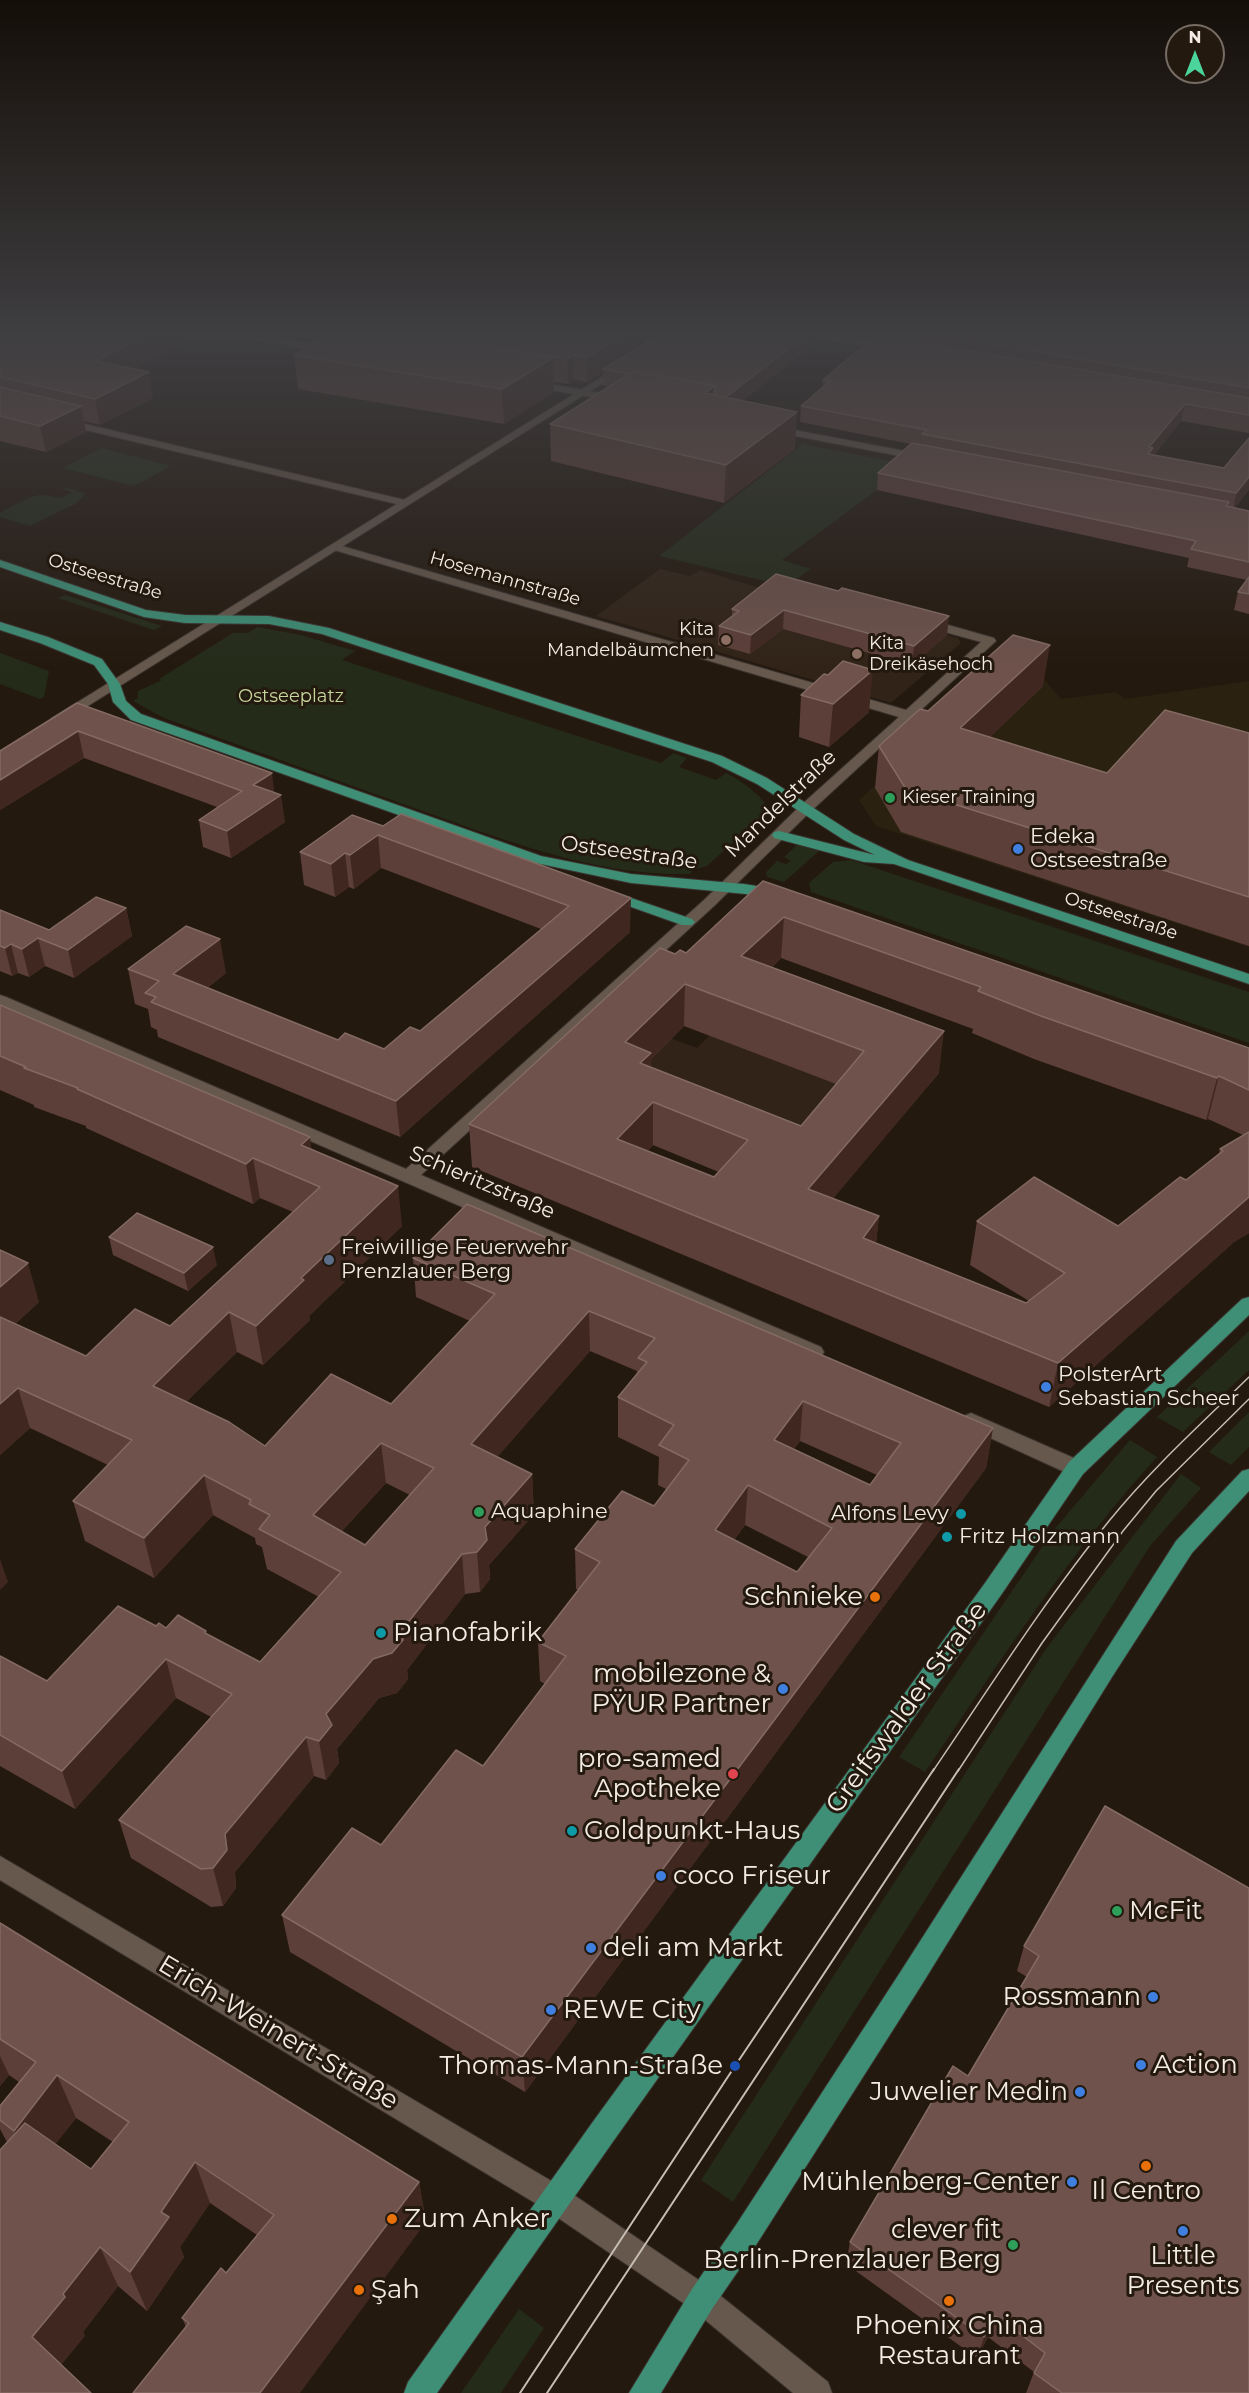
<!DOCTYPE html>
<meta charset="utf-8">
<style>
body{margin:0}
#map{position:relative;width:1249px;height:2393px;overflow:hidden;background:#24190e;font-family:Montserrat,sans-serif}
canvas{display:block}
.north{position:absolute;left:1165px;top:24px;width:60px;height:60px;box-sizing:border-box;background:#24190e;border:2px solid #776d64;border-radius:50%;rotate:0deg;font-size:16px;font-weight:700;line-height:24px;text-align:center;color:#f4ece4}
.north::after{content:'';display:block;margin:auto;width:21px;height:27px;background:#4bd49b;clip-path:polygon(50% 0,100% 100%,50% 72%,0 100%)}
</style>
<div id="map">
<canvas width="1249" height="2393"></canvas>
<div class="north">N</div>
</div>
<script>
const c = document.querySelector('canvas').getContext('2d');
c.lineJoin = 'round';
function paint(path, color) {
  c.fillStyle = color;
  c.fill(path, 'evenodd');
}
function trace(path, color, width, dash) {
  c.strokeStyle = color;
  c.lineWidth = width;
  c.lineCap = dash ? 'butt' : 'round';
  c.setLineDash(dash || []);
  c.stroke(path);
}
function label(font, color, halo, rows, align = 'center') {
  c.font = font + ' Montserrat,sans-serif';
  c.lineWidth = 6;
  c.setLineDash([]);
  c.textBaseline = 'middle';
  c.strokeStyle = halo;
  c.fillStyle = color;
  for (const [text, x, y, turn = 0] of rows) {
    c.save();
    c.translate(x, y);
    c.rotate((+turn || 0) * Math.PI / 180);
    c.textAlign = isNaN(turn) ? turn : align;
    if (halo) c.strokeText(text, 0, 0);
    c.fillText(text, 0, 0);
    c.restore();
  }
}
paint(new Path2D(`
 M1021,652L1061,699L1116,692L1125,699L1249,681V947L876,826L859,800Z`), '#2a2111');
paint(new Path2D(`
 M660,569L690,576L700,570L797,599L840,607L958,638L961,643L891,703L596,616Z
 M745,1000L939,1073L849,1178L745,1183L653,1145L635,1164L625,1021L697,1048Z`), '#312317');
paint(new Path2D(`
 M803,444L905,464L877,490L782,560L811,569L798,578L773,583L659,556Z
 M101,448L171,466L134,486L63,468Z
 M68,488L84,493V496L75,504L30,526L0,517V513C9,508 31,495 40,495C54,494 57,503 72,492L61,489Z
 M65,595L162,626L154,630L58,598Z
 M257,627L301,635L355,651L342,660L661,763L673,753L687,758L679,767L716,780L726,773C742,781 758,793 769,808L768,811L707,866L693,870L690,874C593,876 506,840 417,809C332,779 248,748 164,718L133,701L138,698V691L162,680L159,679L233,633H248Z
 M0,653L49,671L44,697L40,699L0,684Z
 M797,845H808L820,850L784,882L767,877L766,872L777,861L786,864L791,861L784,857Z
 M851,860L1249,992V1043L811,892L809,883L833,862Z
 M1249,1331V1370L1183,1432L1157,1417Z
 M1249,1412V1447L1231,1465L1209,1452Z
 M1130,1440L1157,1457C1068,1554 998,1665 925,1772L899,1757L1053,1531Z
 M1181,1474L1201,1488L1150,1546L733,2202L701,2180L1048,1646Z
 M519,2309L544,2328L501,2393H461Z`), '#252b19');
const minor = new Path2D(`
 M237,335H259L332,347L337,350L332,353L242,338Z
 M812,335H834L889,344L894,347L889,350L817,338Z
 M531,381L619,396L624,399L619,402L528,386L526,384Z
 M60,418L405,500L411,503L405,506L56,423V419Z
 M773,426L926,455L931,458L926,461L769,431L768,429Z
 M335,544L906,710L981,642L919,625V619H927L994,638L996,641L810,812L714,906L421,1175L821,1347L824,1352L821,1357L814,1359L807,1357L0,1006V995L6,997L406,1169L704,900L800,806L899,717L331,549L329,547Z
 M971,1413L1083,1462L1086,1468L1083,1474L1076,1476L1069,1474L964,1426L961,1421L964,1416Z
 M0,1856L565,2189L712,2289L828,2382L832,2393H793L692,2309L545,2209L0,1880Z`);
const tertiary = new Path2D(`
 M668,335H679L650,354H644V350Z
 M624,363L629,366L627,368L64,721H54L52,718Z`);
const primary = new Path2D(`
 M0,560L146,610L185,615L269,616L329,628L722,756L767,778L854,834L908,860L1249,974V984L894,864L864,862L774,838L772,835L774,832L779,831L875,855L844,840L757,784L712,762L322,634L269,624L185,623L144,617L0,567Z
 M0,622L48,637L102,659L120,684L126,701L141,714L541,856L631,874L744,884L782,890L784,893L777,897L631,883L531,862L131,720L113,702L108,684L94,665L40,643L0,630Z
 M608,890L692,919L695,922L692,925H682L603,897L601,894Z
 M1249,1297V1315L1083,1474L1001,1595L612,2143L437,2393H404L408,2382L592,2123L985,1583L1069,1462L1242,1299Z
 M1249,1469V1491L1192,1553L1112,1677L919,1989L756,2245L712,2309L661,2393H629L692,2289L736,2225L901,1971L1176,1541L1242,1471Z`);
trace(minor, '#3b322e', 2);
trace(tertiary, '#3b322e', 2);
trace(primary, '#3b322e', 2);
paint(minor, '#66584c');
paint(tertiary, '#66584c');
paint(primary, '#3e8f76');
trace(new Path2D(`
 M933,1771C990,1687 1045,1600 1109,1521C1151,1469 1201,1424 1249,1377
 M958,1771L1042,1643L1123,1531L1156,1491L1249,1399`), '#c6bdb4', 1.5);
trace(new Path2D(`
 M520,2393L735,2066L934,1769
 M547,2393L959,1769`), '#c6bdb4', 2);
paint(new Path2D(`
 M0,335H200L134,369L153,398L100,425L84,421L86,432L46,452L0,441Z
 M301,335H638V348L669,340L819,341L742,401L795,449L724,503L551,461L550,424L610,387L603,385V372L587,382L574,380L568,384L554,382V392L504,424L298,389L294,355L321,338Z
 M885,335H1249V433L1181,421L1154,455L1224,468L1249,438L1235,508L1249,511V614L1234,610L1238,592L1247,580L1187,567L1189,558L877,490L878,473L911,444L800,422L801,406L823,387V380L885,336Z
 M776,574L947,635L912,665L783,629L750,654L718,645L719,626L732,616V609Z
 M1043,686L990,737L1107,773L1249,733V946L901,832L875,788L879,746L928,711Z
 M801,695L869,712L829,747L799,737Z
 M77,703L274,793L285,822L231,858L203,847L199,820L217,807L84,758L0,810Z
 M352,815L630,932L400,1137L158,1037L157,1030L151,1027L148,1009L135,1004L128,969L226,973L207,988L338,1040L384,1049L420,1031L541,929L381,868L354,889L349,887L335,897L304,885L300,852Z
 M763,881L1249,1048V1233L1234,1242L1049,1407L472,1167L469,1124L675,954L686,953ZM781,958L973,1029L972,1033L1034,1059L1206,1120L1208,1119L1243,1135L1220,1149L1219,1153L1186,1180L1118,1226L977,1221L970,1265L1029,1301L1026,1303L876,1243L879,1216L833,1198L939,1073L772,967ZM684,1026L836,1084L801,1126L651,1067V1059ZM653,1145L719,1172L714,1177L647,1151Z
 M126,908L132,936L74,978L45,966L29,977L18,973L12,976L0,971V910L49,930Z
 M0,1005L310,1137L311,1149L402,1226L309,1316L310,1320L263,1365L237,1352L186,1402L265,1446L391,1404L470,1321L416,1297L413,1258L993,1428L986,1468L525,2092L290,1952L282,1915L381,1845L483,1766L545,1684L540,1681L538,1642L578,1590L576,1589L575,1549L654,1506L666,1489L658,1485L659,1457L618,1437V1397L637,1373V1371L590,1351L497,1457L532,1474L534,1514L489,1565L490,1579L480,1592L465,1594L407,1670L408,1679L397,1693L379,1698L337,1749L339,1763L326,1780L314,1776L235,1872L236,1888L223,1906L211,1907L131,1858L119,1820L211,1717L176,1698L75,1809L0,1766V1656L47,1681L156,1626L206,1634L260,1662L319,1597L267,1569L262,1547L256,1544L255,1538L213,1515L154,1578L85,1541L73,1501L108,1465L30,1428L0,1455V1250L39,1302L15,1324L86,1356L170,1326L293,1212L260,1198L253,1204L86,1128V1126L34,1107V1105L0,1090ZM800,1441L877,1475L870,1485L794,1449ZM386,1483L410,1495L365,1545L342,1531ZM745,1525L808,1557L797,1572L734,1540Z
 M109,1237L217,1265L188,1291L113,1255Z
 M1105,1806L1249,2393H1026L1034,2372L988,2337L977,2358L846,2264L850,2242L968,2076L1027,1977L1017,1971L1024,1946Z
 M0,1923L419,2182L426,2222L186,2327L182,2318L226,2273L257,2235L210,2203L180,2247L184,2257L147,2311L118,2286L83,2332L85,2336L0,2393L7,2142L0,2129V2106L19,2082L9,2075L0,2086ZM76,2118L113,2142L91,2169L55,2144Z`), '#5d3f39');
paint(new Path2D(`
 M148,335H200L100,387L96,361Z
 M624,335H638V351L603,369V372L587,382V357Z
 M807,335H819V341L725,414V397Z
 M574,355V380L568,384L567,359Z
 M553,358L554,392L504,424L502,389Z
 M149,372L153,398L100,425L95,399Z
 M715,386L714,422L705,393Z
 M1185,404L1181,421L1151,458L1145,471L1149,447Z
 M81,406L86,432L46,452L40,426Z
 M797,412L795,449L724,503L726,465Z
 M1249,477V490L1233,511L1236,493Z
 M784,610L783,629L750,654L751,635Z
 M949,616L947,635L912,665L914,646Z
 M1050,645L1043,686L955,771L960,728Z
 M873,670L869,712L829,747L833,704Z
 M78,731L84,758L0,810V780Z
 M272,773L275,799L281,795L285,822L231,858L227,831L253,785Z
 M378,835L381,868L354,889L350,855Z
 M345,853L349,887L335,897L331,864Z
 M631,898L630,932L400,1137L396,1101Z
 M126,908L132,936L74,978L68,950Z
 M784,917L781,958L739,997L741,956Z
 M38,938L45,966L29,977L22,949Z
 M220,939L226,973L179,1009L173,974Z
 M11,944L18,973L12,976L5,948Z
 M685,984L684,1026L651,1059L650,1095L625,1042Z
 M944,1031L939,1073L805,1232L808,1189Z
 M1219,1076L1208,1119L1206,1120L1217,1078Z
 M653,1102V1145L617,1182V1139Z
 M310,1137L315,1177L301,1145Z
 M253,1158L260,1198L253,1204L246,1164Z
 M398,1186L402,1226L309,1316L310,1320L263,1365L256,1326L301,1278Z
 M1249,1197V1233L1234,1242L1049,1407L1058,1363Z
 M879,1216L874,1260L863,1238Z
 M213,1247L217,1265L188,1291L184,1273Z
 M28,1263L39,1302L0,1337V1287Z
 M589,1311L590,1351L474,1483L471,1444Z
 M229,1312L237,1352L162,1426L153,1386Z
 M18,1388L30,1428L0,1455V1404Z
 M803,1401L800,1441L771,1480L774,1440Z
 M993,1428L986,1468L525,2092L522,2057Z
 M381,1443L386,1483L320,1555L313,1515Z
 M532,1474L534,1514L489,1565L490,1579L480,1592L477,1552L485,1527Z
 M204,1475L213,1515L154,1578L144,1538Z
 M748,1485L745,1525L713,1570L715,1530Z
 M462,1554L465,1594L407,1670L408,1679L397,1693L379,1698L337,1749L339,1763L326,1780L319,1741L326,1714L373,1659L402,1630Z
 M0,1559L8,1582L0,1590Z
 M166,1659L176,1698L75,1809L62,1771Z
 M306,1737L314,1776L235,1872L236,1888L223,1906L213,1868L225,1834Z
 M0,2056L9,2075L0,2086Z
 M57,2075L76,2118L34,2172L14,2131Z
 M195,2162L210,2203L180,2247L184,2257L147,2311L130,2272L161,2212Z
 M419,2182L426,2222L300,2393H260Z
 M100,2247L118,2286L83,2332L85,2336L53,2375L32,2337L63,2294Z
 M995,2316L988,2337L977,2358L984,2337Z`), '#402820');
const building = new Path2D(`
 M0,335H148L96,361L149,372L95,399L0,377Z
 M326,335H408L553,358L502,389L294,355Z
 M420,335H624L587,357L574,355L567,359Z
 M677,335H807L726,397L714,395L715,386L634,371L630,374L603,369L654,338L669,340Z
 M876,335L1249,398V415L1185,404L1149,447L1153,448L1148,454L1224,468L1249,438V477L1236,493L922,434L927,430L801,406L830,381L823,380Z
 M938,335H1249V388Z
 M634,371L715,386L705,393L797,412L726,465L550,424Z
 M0,387L81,406L40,426L0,416Z
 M912,443L1229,502L1226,506L1249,511V562L1191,549L1196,541L878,473Z
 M776,574L838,591L842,588L949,616L914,646L784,610L751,635L719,626L739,611L732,609Z
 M1249,577V594L1238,592Z
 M1013,635L1050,645L960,728L1107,773L1165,710L1249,733V897L906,789L879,746L920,709L928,711Z
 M843,661L873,670L833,704L801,695L824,674L828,675Z
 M77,703L272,773L253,785L281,795L227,831L199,820L242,791L78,731L0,780V751Z
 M401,814L631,898L396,1101L151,1002L156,997L145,993L159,981L128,969L186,926L220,939L173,974L338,1040L345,1033L384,1049L410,1027L420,1031L569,906L378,835L350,855L345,853L331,864L300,852L352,815L383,826Z
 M763,881L1249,1048V1090L1219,1076L1217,1078L1041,1016L978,991L981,987L784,917L741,956L944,1031L808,1189L879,1216L863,1238L1026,1303L1065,1273L977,1221L1034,1177L1118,1226L1180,1177L1186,1180L1223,1151L1220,1149L1249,1132V1197L1058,1363L469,1124L660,948L675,954L680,950L686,953ZM685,984L864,1051L801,1126L640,1063L651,1053L625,1042ZM653,1102L748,1140L714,1177L617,1139Z
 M96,897L126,908L68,950L38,938L22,949L11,944L5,948L0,946V910L49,930Z
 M0,1005L310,1137L301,1145L398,1186L301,1278L304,1280L256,1326L229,1312L153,1386L229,1422L265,1446L331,1374L391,1404L495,1294L413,1258L467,1204L993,1428L522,2057L282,1915L352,1828L381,1845L456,1750L483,1766L566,1656L538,1642L600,1562L575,1549L622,1491L654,1506L689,1460L659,1445L674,1425L618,1397L647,1362L638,1358L655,1338L589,1311L471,1444L532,1474L485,1527L487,1540L477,1552L462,1554L402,1630L403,1640L392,1653L373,1659L326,1714L332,1725L319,1741L306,1737L225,1834L227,1850L213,1868L201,1869L119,1820L232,1694L166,1659L62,1771L0,1735V1656L47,1681L118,1606L156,1626L159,1623L166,1628L178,1615L206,1631L205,1633L260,1662L341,1572L259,1529L270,1515L249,1504L251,1500L204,1475L144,1538L73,1501L132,1440L18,1388L0,1404V1317L86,1356L135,1309L170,1326L320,1187L253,1158L246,1164L77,1089L78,1088L24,1068L26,1067L0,1056ZM803,1401L901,1443L870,1485L774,1440ZM381,1443L434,1468L365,1545L313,1515ZM748,1485L832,1528L797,1572L715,1530Z
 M137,1213L213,1247L184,1273L109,1237Z
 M0,1250L28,1263L0,1287Z
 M1105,1806L1249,1888V2393H1062L1034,2373L1045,2353L1019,2333L995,2316L984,2337L850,2242L953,2066L968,2076L1039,1956L1024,1946Z
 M0,1923L419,2182L260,2393H133L189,2323L182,2318L221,2268L226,2273L274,2215L195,2162L161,2212L169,2217L130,2272L100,2247L63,2294L65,2297L32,2337L91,2393H0V2150L25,2123L91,2169L129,2122L57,2075L14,2131L0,2120V2106L36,2062L0,2039Z`);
paint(building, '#6e524b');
trace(building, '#836a63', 1.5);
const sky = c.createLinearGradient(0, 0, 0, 670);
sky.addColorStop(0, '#140e08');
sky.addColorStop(0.5, '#3f3e41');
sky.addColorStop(1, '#3f3e4100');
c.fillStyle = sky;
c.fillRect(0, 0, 1249, 670);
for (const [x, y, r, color] of [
 [726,640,6,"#8d6e63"],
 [857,654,6,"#8d6e63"],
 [890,798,6,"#2e9e5b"],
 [1018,849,6,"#3f7fe0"],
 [329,1260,6,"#5c6f8a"],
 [1046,1387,6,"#3f7fe0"],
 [479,1512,6,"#2e9e5b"],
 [961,1514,6,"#0f9aa8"],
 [947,1537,6,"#0f9aa8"],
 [875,1597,6,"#e8710a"],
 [381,1633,6,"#0f9aa8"],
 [783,1689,6,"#3f7fe0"],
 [733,1774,6,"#e0444e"],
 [572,1831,6,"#0f9aa8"],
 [661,1876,6,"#3f7fe0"],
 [1117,1911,6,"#2e9e5b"],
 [591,1948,6,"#3f7fe0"],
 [1153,1997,6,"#3f7fe0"],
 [551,2010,6,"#3f7fe0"],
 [1141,2065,6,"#3f7fe0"],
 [735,2066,6,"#1a4fb4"],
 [1080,2092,6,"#3f7fe0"],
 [1146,2166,6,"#e8710a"],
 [1072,2182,6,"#3f7fe0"],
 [392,2219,6,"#e8710a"],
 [1183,2231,6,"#3f7fe0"],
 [1013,2245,6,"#2e9e5b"],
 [359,2290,6,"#e8710a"],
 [949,2301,6,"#e8710a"]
]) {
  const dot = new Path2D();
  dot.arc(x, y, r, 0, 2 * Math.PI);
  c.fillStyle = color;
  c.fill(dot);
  trace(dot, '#24190e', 2);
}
label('18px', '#f4ece4', '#24190e', [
 ["Ostseestraße",105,577,17],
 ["Hosemannstraße",505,579,16],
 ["Ostseestraße",1121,916,18]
]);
label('18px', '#f4ece4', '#24190e', [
 ["Kita",714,630,"right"],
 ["Mandelbäumchen",714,651,"right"],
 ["Kita",869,644],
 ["Dreikäsehoch",869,665],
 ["Kieser Training",902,798]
], 'left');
label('18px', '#c5d69d', '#24190e', [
 ["Ostseeplatz",291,697]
]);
label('21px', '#f4ece4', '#24190e', [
 ["Mandelstraße",781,804,-44],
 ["Ostseestraße",629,853,8],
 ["Schieritzstraße",482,1183,23]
]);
label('21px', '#f4ece4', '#24190e', [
 ["Edeka",1030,837],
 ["Ostseestraße",1030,861],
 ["Freiwillige Feuerwehr",341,1248],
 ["Prenzlauer Berg",341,1272],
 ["PolsterArt",1058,1375],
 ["Sebastian Scheer",1058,1399],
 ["Aquaphine",491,1512],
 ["Alfons Levy",949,1514,"right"],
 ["Fritz Holzmann",959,1537]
], 'left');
label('26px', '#f4ece4', '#24190e', [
 ["Schnieke",863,1597,"right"],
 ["Pianofabrik",393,1633],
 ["mobilezone &",771,1674,"right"],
 ["PŸUR Partner",771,1704,"right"],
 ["pro-samed",721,1759,"right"],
 ["Apotheke",721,1789,"right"],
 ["Goldpunkt-Haus",584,1831],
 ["coco Friseur",673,1876],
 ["McFit",1129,1911],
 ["deli am Markt",603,1948],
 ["Rossmann",1141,1997,"right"],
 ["REWE City",563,2010],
 ["Action",1153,2065],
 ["Thomas-Mann-Straße",723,2066,"right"],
 ["Juwelier Medin",1068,2092,"right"],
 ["Mühlenberg-Center",1060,2182,"right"],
 ["Il Centro",1146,2191,"center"],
 ["Zum Anker",404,2219],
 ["clever fit",1001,2230,"right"],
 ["Berlin-Prenzlauer Berg",1001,2260,"right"],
 ["Little",1183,2256,"center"],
 ["Presents",1183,2286,"center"],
 ["Şah",371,2290],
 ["Phoenix China",949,2326,"center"],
 ["Restaurant",949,2356,"center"]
], 'left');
label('26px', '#f4ece4', '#24190e', [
 ["Greifswalder Straße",907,1708,-54],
 ["Erich-Weinert-Straße",278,2033,31]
]);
</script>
